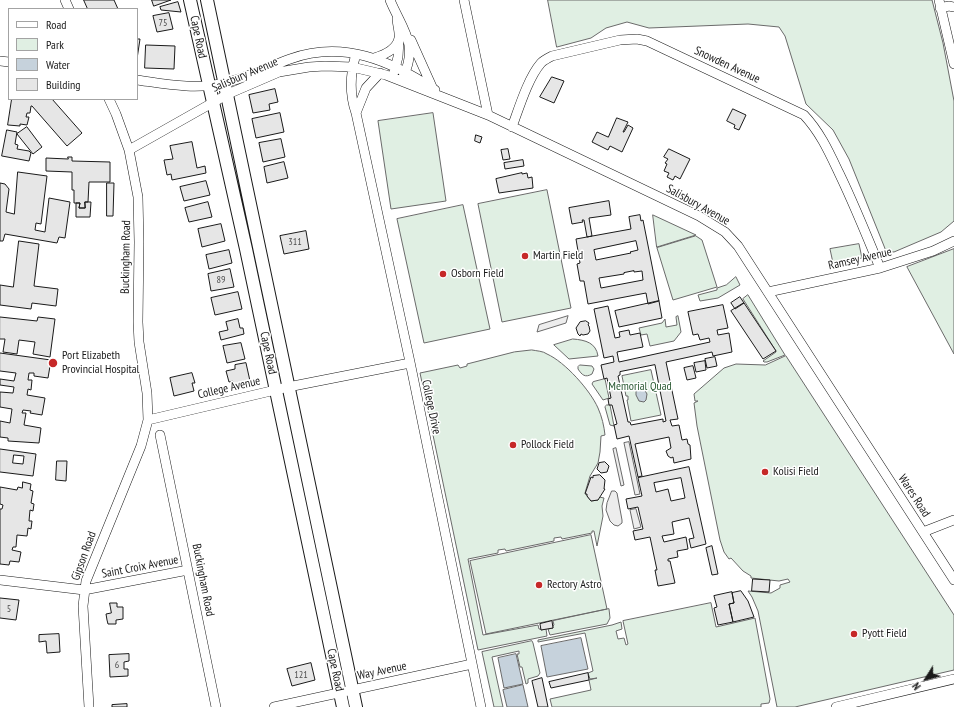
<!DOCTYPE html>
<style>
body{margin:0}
#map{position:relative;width:954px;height:707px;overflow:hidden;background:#fff;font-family:"PT Sans Narrow",sans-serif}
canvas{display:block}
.legend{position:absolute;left:8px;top:8px;width:130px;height:92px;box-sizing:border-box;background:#fff;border:1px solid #a3a3a3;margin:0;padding:5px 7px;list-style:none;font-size:12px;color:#1a1a1a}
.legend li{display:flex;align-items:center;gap:8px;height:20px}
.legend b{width:20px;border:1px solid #a3a3a3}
.north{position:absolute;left:906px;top:659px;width:40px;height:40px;-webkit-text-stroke:3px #fff;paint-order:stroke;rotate:233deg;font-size:11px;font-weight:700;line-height:16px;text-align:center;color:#1a1a1a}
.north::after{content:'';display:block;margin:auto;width:14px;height:18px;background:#1a1a1a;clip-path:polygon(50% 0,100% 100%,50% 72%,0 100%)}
</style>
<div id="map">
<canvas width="954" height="707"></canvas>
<ul class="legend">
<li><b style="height:5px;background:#fff"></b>Road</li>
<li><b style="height:11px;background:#e0efe3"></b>Park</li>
<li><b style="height:11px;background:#c6d2dc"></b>Water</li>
<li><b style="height:11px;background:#e6e6e6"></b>Building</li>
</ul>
<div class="north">N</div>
</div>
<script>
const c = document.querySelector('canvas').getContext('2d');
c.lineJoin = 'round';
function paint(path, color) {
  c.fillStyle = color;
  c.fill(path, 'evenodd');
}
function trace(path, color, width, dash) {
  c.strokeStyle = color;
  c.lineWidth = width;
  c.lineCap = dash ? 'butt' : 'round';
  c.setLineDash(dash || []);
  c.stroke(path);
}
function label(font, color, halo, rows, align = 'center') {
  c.font = font + ' "PT Sans Narrow",sans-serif';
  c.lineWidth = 3;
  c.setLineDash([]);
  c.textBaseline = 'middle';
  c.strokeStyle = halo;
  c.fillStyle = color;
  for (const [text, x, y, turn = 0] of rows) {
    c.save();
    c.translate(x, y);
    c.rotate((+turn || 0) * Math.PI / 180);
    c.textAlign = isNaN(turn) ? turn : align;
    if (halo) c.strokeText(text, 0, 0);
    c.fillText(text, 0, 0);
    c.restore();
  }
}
const green = new Path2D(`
 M548,0H932L943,43L954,101V221L941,232L894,252L886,251L849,159L833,130L806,104L785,36L779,27L748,24L649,28L627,22L606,28L591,38L557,47Z
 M433,113L446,201L391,209L378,121Z
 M547,190L571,308L502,322L478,204Z
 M463,205L490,329L424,343L397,219Z
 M653,215L696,235L657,247Z
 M696,236L702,240L717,287L673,300L657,248Z
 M859,244L862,258L833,263L830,249Z
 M954,249V354L907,267Z
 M736,277L740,285L718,298L700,301L698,295L717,290V288L726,285Z
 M748,295L785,355L767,362H764L763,361L776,352V351L743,299Z
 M678,316L681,332L674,341L650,346L647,334L641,335L639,328L662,323L665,319L666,327L677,325L676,317Z
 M573,339C586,340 596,343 598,356L569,359L554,345Z
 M532,350C537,351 543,351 547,354C565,362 590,390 598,408C602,417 604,426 605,435L601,436L600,452L598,463L590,476L585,493L587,494V496L591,501L598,500L599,497L604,498L602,506L603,516L597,546L594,531H592V533L562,539L561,537L554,538V541L506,551L505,549L498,550V553L468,559L483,635L538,625L539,629H541V630L546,629L547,636L478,650L420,373L458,365L460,368L467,366V364L514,352Z
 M786,356L954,615V670L795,707H777L758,611L752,597L748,591L771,593L780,588V585L790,582L788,579L779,581L751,578V576L743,571L731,558L729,559L724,552L720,540L697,426L694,403L698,401H695L694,394L724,368L736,364L765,365Z
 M580,365L592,366L594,369L592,374C585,378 582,375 578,369V367Z
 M651,370L661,415L631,421L627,400H628V396H626L622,376Z
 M605,379L609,398L603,400L592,384L593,382Z
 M607,405H610L614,426L610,425L605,407Z
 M591,535L607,609L486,634L470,561Z
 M711,603L716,627L755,618L770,699L769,703L761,704V707H552L550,699L591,690L589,680L597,678L590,679L588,673L593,671L585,633L538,642V640L612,625L621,622L622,629L616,631L618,639L624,638L626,645L628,644L623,621Z
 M609,609L610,618L607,624L550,635L548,629L553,628V626L554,625L553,621Z
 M532,641L533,643L540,673L538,676L528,679V683L526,684L522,667H520L517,654H519V651L492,657L503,707H494L482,652Z`);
paint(green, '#e0efe3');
trace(green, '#6a6a6a', 1);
const parking = new Path2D(`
 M568,316L566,323L537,332L539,325Z
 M629,442L640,494L635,495L624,443Z
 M616,448L624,485L621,486L613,449Z
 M612,491H615L617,493L622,520V523L618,526L614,525L610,521L606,510L607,503Z
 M636,509L641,527L634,529L630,510Z`);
paint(parking, '#ededed');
trace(parking, '#6a6a6a', 1);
const water = new Path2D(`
 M641,388L644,389L647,394L646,400L644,402L639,401L636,395V390Z
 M581,638L588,669L547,677L541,646Z
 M516,654L523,684L504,688L498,658Z
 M523,685L528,707H507L503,690Z`);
paint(water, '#c6d2dc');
trace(water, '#6a6a6a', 1);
const building = new Path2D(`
 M84,0H114L118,9H88Z
 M152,0H171L154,6Z
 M178,2L181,12L161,10L160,7Z
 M169,13L173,29L157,32L153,16Z
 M137,39H140L137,59Z
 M146,45L175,46L174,69L145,68Z
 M552,77L564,81L554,103L540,97Z
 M275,89L278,102L269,104L270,110L253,113L249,95Z
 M12,99H52L82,133L67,146L32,106H31L30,113H27L26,117H29L27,125L20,124V126L8,125Z
 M733,109L746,115L739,130L734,128L735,125L727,121Z
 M280,113L284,132L256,138L252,119Z
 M617,118L628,122L623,132H624L628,125L633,128L622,152L610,146L608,150L592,142L597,132L608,137Z
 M27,127L42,147L33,154L17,134Z
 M7,130L17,132L15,144L18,145L17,149L29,151L31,153L29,161L2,156Z
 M476,135L482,137L480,143L475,141Z
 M281,139L285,157L263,162L259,143Z
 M192,142L197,168L205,166L206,173L172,180L171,174L167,175L164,160L173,159L170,146Z
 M508,149L510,159L503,160L501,150Z
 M669,149L690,159L680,179L675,176L673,180L667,177L669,173L664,171L667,164L665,163L668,159L664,157Z
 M68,157H72V161L110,162V182H89L88,202H85V208H79L80,203H74V190H72V172L46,171V158L68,159Z
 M523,160L524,166L505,169L504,163Z
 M284,162L288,178L267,183L264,167Z
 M18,172L47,176L41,224L36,223L35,230L45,232L49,198L70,202L65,238L59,237L57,243L5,234L3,241H0V183L5,184L9,189L6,212L14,214Z
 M522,173V174L527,173L528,178L532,177L533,188L499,193L496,179Z
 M206,181L210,195L184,201L180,187Z
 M107,183H114L113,216H107Z
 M609,201L611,215L589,218L592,236L587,237L584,220H582L583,222L572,224L569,208Z
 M85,202H91L90,217H76V203H80L79,208H85Z
 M208,202L212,217L189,222L185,208Z
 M640,215L641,221L643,220L659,301L648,304L646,293L588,304L584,281H580L577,264L580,263L576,239L631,229L629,217ZM636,241L638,250L630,252L631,253L596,260L594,250ZM634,271V272L642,271L643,280L601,288L599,278L624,274V273Z
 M221,224L225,241L202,247L198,229Z
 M306,231L309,249L284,254L280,236Z
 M19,241L39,244L34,286L58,289L56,306L32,303L31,309L0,305V285L13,287Z
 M229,250L232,263L209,269L206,255Z
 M230,269L234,287L211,291L208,274Z
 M238,292L242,309L215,315L211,298Z
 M740,297L744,303L735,309L731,303Z
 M659,301L662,318L619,327L615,311Z
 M744,303L776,351L763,359L731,311Z
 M723,305L728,328L717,330L718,335L729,333L732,352L713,356L712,352L666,362L678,419L670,420L672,426L679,425L682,440L687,439L688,444L690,445L691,459L674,463L673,457L671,458L668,456L666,451L671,448L669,437L635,444L642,476L638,477L629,436L617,439L614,425L617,424L612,405H609L608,399L611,398L607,378L604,379L601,365L614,362L613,356L604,358L594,309L608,306L615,338L620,337L619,332L629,330L630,335L640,333L643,347L617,352L619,362L710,342L709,338L700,340L698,334L693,335L688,312ZM655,365L666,421L663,422V419L631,425L630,422H628L618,376L620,375V372Z
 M0,317L37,321L38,317L55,319L50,357L33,354L35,342L19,340L17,354L3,352L5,339H0Z
 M238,319L240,328H243L244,334L221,340L219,332L228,330L226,322Z
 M586,321L589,323L588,325L589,326L590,331L588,334L583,335L581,334L580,336L578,334L576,328L580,322Z
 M241,343L245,359L227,363L223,346Z
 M0,353L51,360L48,378L34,376V373H29L28,380H32L31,390L28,389L27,395L45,398L42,415L30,413L31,411L23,410L22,413H26L24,425L41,428L39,443L8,441V438L0,437V421L10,423L12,409L0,407V392L13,393L14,387L0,385V379L14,381L16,373L0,371Z
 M715,357L717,366L707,368L705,359Z
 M705,361L706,370L696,372L694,363Z
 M246,363L250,381L234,385L233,381L229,382L226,371L235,369V365Z
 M693,366L696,378L687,380L684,368Z
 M192,373L195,383H192L194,391L174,396L170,378Z
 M0,449L36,454L33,476L0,472ZM14,455L24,456L23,464L13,463Z
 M57,461H67L66,481L56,480Z
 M605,462L609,466L607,472L601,473L597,469L599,463Z
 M689,467L706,544L691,548L689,539L694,538L689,518L672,522L674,534L662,536L664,542L686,537L688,549L677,551L678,557L668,559V561H670L675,583L658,586L655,570H657L650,537L635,540L633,531L643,529L638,507L628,509L626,499L642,496L638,478ZM681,478L685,498L671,501L668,489L656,492L654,483Z
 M600,475L605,480L604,489H605L598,500L591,501L587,496V494H585L591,477L593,478V476Z
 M23,482L31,484L30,490L33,491L31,503L34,504L33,511L30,510L29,521H32L31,529L28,528L27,536L17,535L16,547H13L12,550L21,552L19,562L10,561L9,565L0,564V509H2L3,505L0,504V487L17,490L18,487L22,488Z
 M712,546L718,574L712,575L706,548Z
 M753,579L770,580L769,592L752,591Z
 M741,591L748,601L754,617L733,622L729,604L734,603L732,593Z
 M732,592L734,603L729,604L733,622L718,625L714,608L717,607L714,596Z
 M0,598L19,600L16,620L0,618Z
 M110,603H117V607H123V619L116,620V624H108L107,620L106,614L111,613Z
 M552,621L553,628L541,630L540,624Z
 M59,634L60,652L47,653L46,641L39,642V635Z
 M129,654V661L124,662V669H128V676L110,677L109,655Z
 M311,663L315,680L292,686L287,669Z
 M588,673L589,680L551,688L549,682Z
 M542,678L548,707H538L532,681Z
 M127,704V707H112V705Z`);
paint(building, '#e6e6e6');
trace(building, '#1a1a1a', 1);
const minor = new Path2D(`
 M65,0L69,9
 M390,0C402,29 419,44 403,77
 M464,0L488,115
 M939,0L954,64
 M940,8L949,6L954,7
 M411,40L433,89
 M356,54C350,74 349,93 356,113L410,362L481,707
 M374,58C384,55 397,50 399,38C400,32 397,24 397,18
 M0,61L9,62
 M394,72L398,57L399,40
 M137,80C166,84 195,90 224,83C247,78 268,67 290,59C343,40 390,60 435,90
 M356,113L366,88L380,73
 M512,127C519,108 528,78 541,63C544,60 548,58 552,56L620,40L637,39L647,41L804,115C820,132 829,152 839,173C854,204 867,236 880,268
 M129,150L228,94L279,72L309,67L325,66L352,67L386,75L488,115L699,216L725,232L738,246L954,580
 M768,292L880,268L933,251L954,241
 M148,420L288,387L410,363
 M160,435L216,707
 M923,532L954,520
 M0,580L84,590L188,570
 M89,707L83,606L86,581L141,446L148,420L147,393L139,342L138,322L139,242L138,197L129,150L116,114L109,99
 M274,707L472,664
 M836,707L954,679`);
const major = new Path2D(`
 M190,0L246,249L343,707
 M207,0L356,707`);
trace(minor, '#1a1a1a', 10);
trace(major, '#1a1a1a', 14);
trace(minor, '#fff', 9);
trace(major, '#fff', 12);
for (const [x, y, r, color] of [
 [525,256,4,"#c62828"],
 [443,274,4,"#c62828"],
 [53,363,5,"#c62828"],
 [513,445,4,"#c62828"],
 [765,472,4,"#c62828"],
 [539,585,4,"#c62828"],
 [854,634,4,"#c62828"]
]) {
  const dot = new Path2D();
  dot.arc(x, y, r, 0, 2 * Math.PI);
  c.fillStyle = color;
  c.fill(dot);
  trace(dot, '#fff', 1.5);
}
label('10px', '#4d4d4d', null, [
 ["75",163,23],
 ["311",295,242],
 ["89",221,280],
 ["5",9,609],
 ["6",117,665],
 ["121",301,675]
]);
label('12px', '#1a1a1a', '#fff', [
 ["Cape Road",198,37,78],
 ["Snowden Avenue",727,65,25],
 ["Salisbury Avenue",245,75,-23],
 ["Salisbury Avenue",698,205,29],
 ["Buckingham Road",126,257,-89],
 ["Ramsey Avenue",860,259,-13],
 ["Cape Road",268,353,78],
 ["College Avenue",229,388,-13],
 ["College Drive",431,407,78],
 ["Wares Road",914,496,57],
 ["Gipson Road",84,556,-70],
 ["Saint Croix Avenue",140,567,-11],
 ["Buckingham Road",203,580,79],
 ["Cape Road",335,670,78],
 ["Way Avenue",382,671,-12]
]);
label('12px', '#1a1a1a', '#fff', [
 ["Martin Field",533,256],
 ["Osborn Field",451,274],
 ["Port Elizabeth",62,356],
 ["Provincial Hospital",62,370],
 ["Pollock Field",521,445],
 ["Kolisi Field",773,472],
 ["Rectory Astro",547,585],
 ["Pyott Field",862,634]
], 'left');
label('12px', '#2b5a34', '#fff', [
 ["Memorial Quad",640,387]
]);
</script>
